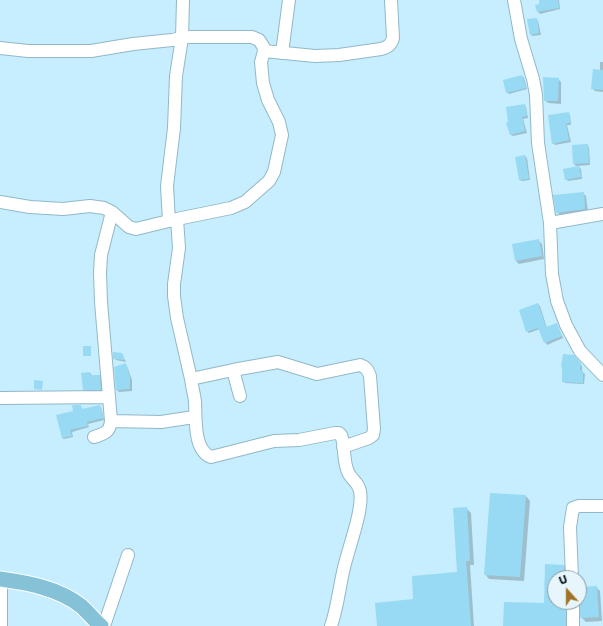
<!DOCTYPE html>
<style>
body{margin:0}
#map{position:relative;width:603px;height:626px;overflow:hidden;background:#c6eefe;font-family:Commissioner,sans-serif}
canvas{display:block}
.north{position:absolute;left:547px;top:570px;width:40px;height:40px;box-sizing:border-box;background:#e7f6fd;border:1px solid #8c9aa0;border-radius:50%;rotate:339deg;font-size:11px;font-weight:700;line-height:16px;text-align:center;color:#030f15}
.north::after{content:'';display:block;margin:auto;width:14px;height:18px;background:#a17125;clip-path:polygon(50% 0,100% 100%,50% 72%,0 100%)}
</style>
<div id="map">
<canvas width="603" height="626"></canvas>
<div class="north">U</div>
</div>
<script>
const c = document.querySelector('canvas').getContext('2d');
c.lineJoin = 'round';
function paint(path, color) {
  c.fillStyle = color;
  c.fill(path, 'evenodd');
}
function trace(path, color, width, dash) {
  c.strokeStyle = color;
  c.lineWidth = width;
  c.lineCap = dash ? 'butt' : 'round';
  c.setLineDash(dash || []);
  c.stroke(path);
}
paint(new Path2D(`
 M540,0H559L560,9L540,14L538,12L536,6L541,5Z
 M536,19L538,21L541,35L532,36L531,34Z
 M600,62H603V92L595,91L592,88L600,71Z
 M522,76L524,78L527,89L509,94L507,92Z
 M558,79L561,82V104L548,103L545,100Z
 M524,105L526,107L528,118L523,119L527,133L513,136L511,135L510,123Z
 M568,113L570,115L571,125H567L571,142L555,145L553,143Z
 M587,145L589,147L590,165L576,166L574,164Z
 M525,156L527,158L530,180L522,181L520,180Z
 M579,167L581,169L582,179L568,181L566,179Z
 M583,193L586,196L588,212L560,215L557,212Z
 M538,240L542,244L544,259L519,264L516,261Z
 M538,304L540,306L547,328L557,324L563,338L547,345L540,329L529,333L527,331Z
 M122,354L126,362L116,360L114,358Z
 M574,356L582,366V372L585,374L584,384L565,383L563,381Z
 M125,365L127,366L132,380V391L119,392L117,390Z
 M90,373L92,375L99,376L101,377L102,391H86L84,389Z
 M80,406L83,410L99,406L101,407L104,420L88,424L89,427L72,432L73,437L64,439L62,438L75,412Z
 M526,496L530,501L524,581L489,579L485,574Z
 M466,508L471,513L474,565H470L474,626H378L414,600L458,573Z
 M546,565L564,566L568,570V578H555V602H571L569,626H504L545,604Z
 M596,587L600,591L602,621L586,622L581,617L579,588Z`), '#0003');
paint(new Path2D(`
 M539,0H558L559,8L537,12L535,5L539,4Z
 M537,18L539,33L530,35L527,19Z
 M593,69L603,70V90L591,89Z
 M522,75L526,88L506,93L503,80Z
 M543,77L559,78L558,101H544Z
 M525,104L527,116L522,117L525,131L510,135L506,123L508,122L506,107Z
 M569,112L570,123L566,124L569,140L552,144L548,115Z
 M588,144L589,163L573,164L572,145Z
 M525,155L529,179L519,180L515,157Z
 M579,166L581,177L565,180L563,169Z
 M584,192L585,209L556,213L553,195Z
 M539,239L542,256L515,261L512,244Z
 M538,303L546,327L557,323L562,336L544,343L538,328L526,332L519,310Z
 M83,346H91V356H83Z
 M113,352L122,353L125,360L113,359Z
 M563,354L574,355L581,363L580,370L583,371V383L562,382V367H561Z
 M126,363L130,377V389L116,390L114,367Z
 M90,372V375H100L101,390H83L81,373Z
 M34,380L43,381L42,390L34,389Z
 M72,405H81L82,409L100,405L103,418L87,422L88,426L70,430L72,436L62,438L56,415L73,411Z
 M490,493L526,495L520,577L484,575Z
 M467,507L470,561H466L471,626H377L375,603L413,599L412,576L457,572L453,508Z
 M545,564L564,565V578H555V602H566V626H503L504,602L544,603Z
 M597,586L599,617L580,618L579,587Z`), '#98daf4');
const minor = new Path2D(`
 M514,0L521,39L533,79L536,95L538,143L550,223L552,274L557,301L566,325L580,351L603,375
 M0,48L28,51H91L133,44L172,40L187,37H252L259,40L263,46L264,51L315,56L339,55L381,49C388,47 391,45 393,38L391,0
 M282,53L289,0
 M0,202L30,207L63,209L90,206L104,208L112,212L129,227L136,229L177,219L231,208L245,202L269,181L274,172L282,135L279,122L268,100L263,83L261,62L264,51
 M177,219L179,248L174,284V296L177,318L191,379L233,370L278,362L317,374L360,365C366,367 368,370 370,376L374,429L373,435L369,438L343,447
 M169,221L167,186L174,128L176,76L182,38L183,0
 M550,223L603,214
 M233,370L240,396
 M191,379C192,387 194,394 195,401C196,417 193,450 211,457L274,441L299,440L335,433H339L341,435C346,447 342,462 349,474C353,481 358,482 360,491C364,510 347,551 343,572C339,590 337,609 331,626
 M109,397L111,421L161,422L194,417
 M0,398L109,397L101,302L100,273L101,255L112,212
 M94,437C104,434 110,432 111,421
 M572,578L570,527L573,508L579,506H603
 M1,579V626
 M573,602V626
 M104,626L128,555`);
const major = new Path2D(`
 M0,579C28,583 58,588 81,606C88,612 94,620 101,626`);
trace(minor, '#91b8c7', 14);
trace(major, '#fff', 17);
trace(minor, '#fff', 12);
trace(major, '#86c2d7', 15);
</script>
